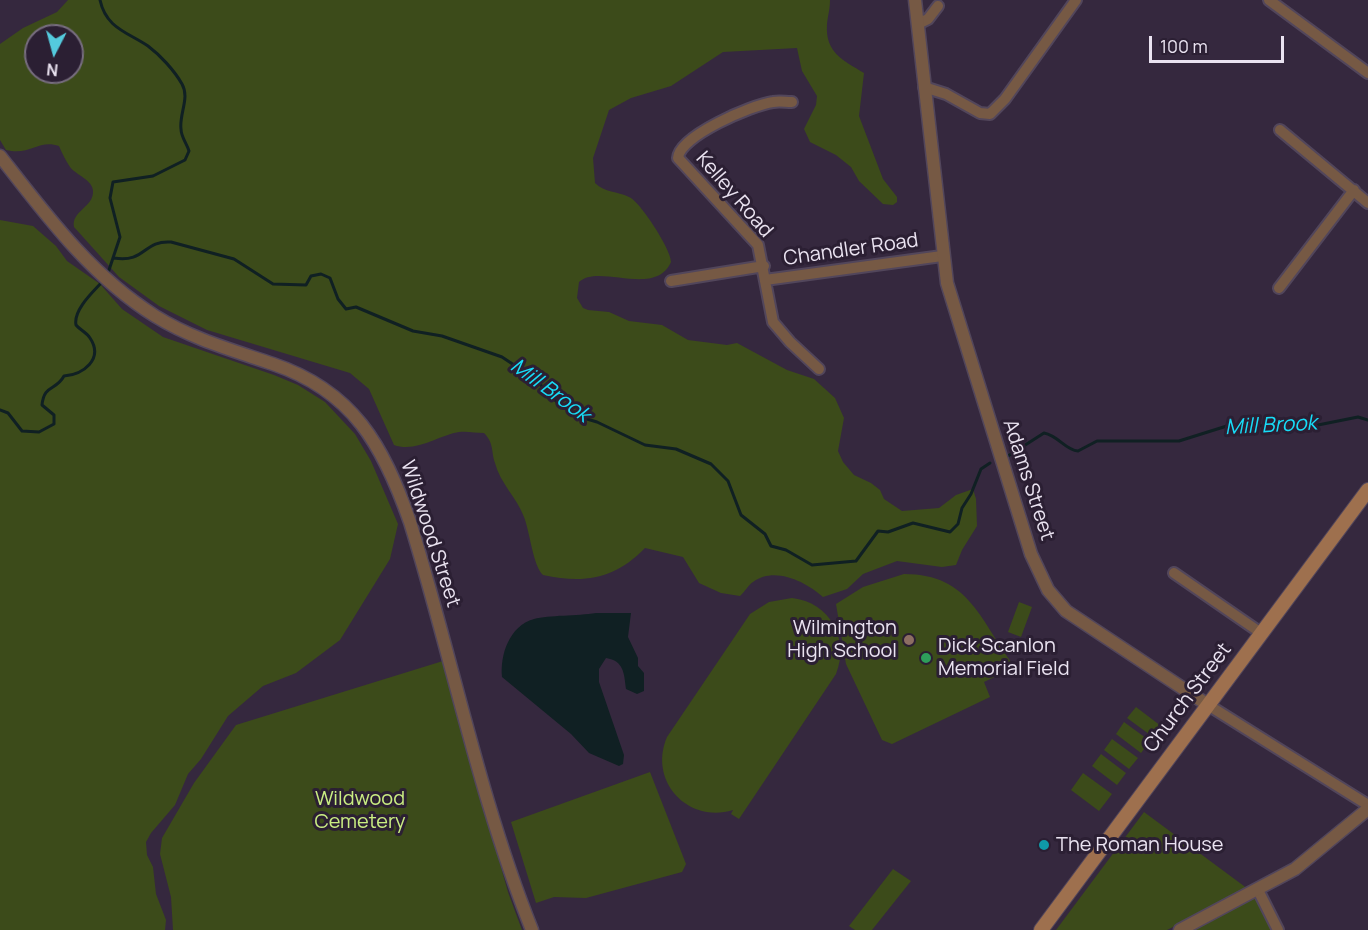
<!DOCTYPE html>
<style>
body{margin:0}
#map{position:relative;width:1368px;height:930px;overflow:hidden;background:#35283e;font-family:Manrope,sans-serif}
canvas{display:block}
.north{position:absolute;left:24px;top:24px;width:60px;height:60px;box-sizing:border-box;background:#2b1f33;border:2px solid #776d7f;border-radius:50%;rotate:186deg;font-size:16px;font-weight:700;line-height:24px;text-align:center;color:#eae3f1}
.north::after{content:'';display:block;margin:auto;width:21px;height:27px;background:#54cadd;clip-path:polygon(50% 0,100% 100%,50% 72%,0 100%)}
.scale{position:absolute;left:1149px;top:36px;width:135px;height:27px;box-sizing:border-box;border:3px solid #eae3f1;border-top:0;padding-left:8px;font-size:18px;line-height:21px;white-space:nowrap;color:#eae3f1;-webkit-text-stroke:4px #2b1f33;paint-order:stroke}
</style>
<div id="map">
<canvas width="1368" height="930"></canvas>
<div class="north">N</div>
<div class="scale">100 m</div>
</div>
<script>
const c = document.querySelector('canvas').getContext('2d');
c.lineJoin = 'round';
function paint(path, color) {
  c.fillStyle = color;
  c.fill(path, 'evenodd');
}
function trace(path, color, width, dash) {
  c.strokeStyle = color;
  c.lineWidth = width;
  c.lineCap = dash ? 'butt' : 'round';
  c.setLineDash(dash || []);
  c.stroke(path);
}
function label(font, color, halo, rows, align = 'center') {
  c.font = font + ' Manrope,sans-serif';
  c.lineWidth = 6;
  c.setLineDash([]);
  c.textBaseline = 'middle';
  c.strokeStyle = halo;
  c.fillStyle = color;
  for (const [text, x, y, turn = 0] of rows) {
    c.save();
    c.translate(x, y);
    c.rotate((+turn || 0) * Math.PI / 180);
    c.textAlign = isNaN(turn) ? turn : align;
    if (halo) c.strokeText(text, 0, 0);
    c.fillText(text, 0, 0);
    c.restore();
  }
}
paint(new Path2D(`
 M68,0H830C830,9 828,15 827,24C825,53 843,60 864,73L859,116L883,179L897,197V202L893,205L883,204L859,181L851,167L836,155L810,142L804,129L816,105L817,96L802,71L797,48L723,52L671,86L631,98L609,110L593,158L595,183C605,193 617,191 629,197C640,201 672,251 671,262C655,298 599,263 579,282L577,298L583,308L588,310L609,312L629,321L662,325L688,340L727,345L737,343L787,370L814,379L835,398L844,418L838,451L843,462L854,475L871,483L880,490L884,499L902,511L939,508L956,495L973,489L976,499L977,526L962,550L956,565L942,567L897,561L863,574L847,589L823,597C806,582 775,566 753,582C748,585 745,592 740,596L721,593L699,583L683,557L645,548C615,579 585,584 543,575C533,566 530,532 524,517C517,498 500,483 495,463C491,451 494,443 484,433C476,433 467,431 459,432C439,435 416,453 394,445L369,389L350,373L207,330L159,306L119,277L74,227C71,211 94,207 93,191C93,180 76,175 70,167C66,161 62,153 59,146C38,139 31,156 6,150L0,140V44L23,28L57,12ZM36,36H72V72H36Z
 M0,220L33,226L56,246L67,261L100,284L122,309L163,337L274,375L298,385L325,402L355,434L371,461L398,524L390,559L340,640L296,673L263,686L228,716L201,759L188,774L175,805L151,833L146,842L147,855L153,867L156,894L166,920L165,930H0Z
 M904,574C971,574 980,622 1015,667L984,682L990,697L892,744L882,740L846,664L836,604L863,587Z
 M792,598C830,602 850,640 836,674L739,819L731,814L733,810C688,824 648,781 667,737L750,614L769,602Z
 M1019,602L1032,607L1021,637L1008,632Z
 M443,661L508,892L522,930H173L171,897L160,854L162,838L194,783L236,725Z
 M1136,707L1161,726L1153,737L1127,718Z
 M1124,722L1150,741L1141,753L1116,734Z
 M1112,739L1138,758L1129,769L1104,750Z
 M1101,754L1126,773L1117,785L1092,766Z
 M650,772L686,864L682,872L586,898L554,897L536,903L511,822Z
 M1083,773L1112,794L1099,811L1071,790Z
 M1144,812L1248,889L1167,930H1056Z
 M893,869L911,881L872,930H855L849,926Z
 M1257,896L1273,930H1193Z`), '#3c4b1a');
paint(new Path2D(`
 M596,613H631L628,637L638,658V666L644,673V691L637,694L626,689C624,673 624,661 606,658L599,669V682L624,755L623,764L619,766L589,753L571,734L502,677C500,655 509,626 534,619C549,615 577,616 596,613Z`), '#102023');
trace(new Path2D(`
 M100,0C106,28 127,32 148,46C160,55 174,70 182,84C190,98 179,114 181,129C181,137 187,144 189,151L185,160L153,176L113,182L110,198L120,237L107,276
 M114,258C146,263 143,240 171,242L234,259L273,284L306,285L311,276L321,274L330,278L338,299L346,309L356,307L413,331L442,336L502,357L535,379L556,401L577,416L597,422L645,445L676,449L711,464L728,481L741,515L765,534L771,546L786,550L812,565L856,561L878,531L888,532L913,523L950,532L958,524L962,508L971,494L981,469L990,463
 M0,410L8,413L22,431L39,432L54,424V415L42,405C44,384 56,391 64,376C83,375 104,359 90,338C86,332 80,330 76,325C73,310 93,292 103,281
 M1008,456L1044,433C1059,436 1065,450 1078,451L1097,441H1179L1230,425L1308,427L1358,417L1368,420`), '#102023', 3);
const minor = new Path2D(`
 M1269,0L1368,73
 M918,24L928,19L938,6
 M924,87L946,94L980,113L990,114L1005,99L1076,0
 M792,102C785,102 779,101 773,102C752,105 679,136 678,158L758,245L773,322L790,342L819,369
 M1280,130L1368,203
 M765,280L942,256
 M671,281L764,266
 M1279,288L1354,190
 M1174,573L1261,633
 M1208,705L1368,805
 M1258,890L1278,930`);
const tertiary = new Path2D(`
 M915,0L947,283L1031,554L1048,590L1066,611L1208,705
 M0,156C46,215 91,276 155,316C192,339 232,350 273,364C353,391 383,445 410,522C452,657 479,798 532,930
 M1180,930L1295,869L1368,809`);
const secondary = new Path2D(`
 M1041,930L1368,490`);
trace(minor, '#52465b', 14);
trace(tertiary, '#52465b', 15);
trace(secondary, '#52465b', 16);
trace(minor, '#765944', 10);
trace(tertiary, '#765944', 12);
trace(secondary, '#9e704e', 14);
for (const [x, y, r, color] of [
 [909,640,6,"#8d6e63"],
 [926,658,6,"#2e9e5b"],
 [1044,845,6,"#0f9aa8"]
]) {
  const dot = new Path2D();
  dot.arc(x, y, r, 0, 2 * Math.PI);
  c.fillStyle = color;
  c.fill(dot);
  trace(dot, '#2b1f33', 2);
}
label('20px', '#eae3f1', '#2b1f33', [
 ["Kelley Road",734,195,49],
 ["Chandler Road",851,250,-8],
 ["Adams Street",1028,480,72],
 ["Wildwood Street",430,534,72],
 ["Church Street",1188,698,-53]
]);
label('20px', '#eae3f1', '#2b1f33', [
 ["Wilmington",897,628,"right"],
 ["High School",897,651,"right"],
 ["Dick Scanlon",938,646],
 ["Memorial Field",938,669],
 ["The Roman House",1056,845]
], 'left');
label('20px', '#caee82', '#2b1f33', [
 ["Wildwood",360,799],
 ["Cemetery",360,822]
]);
label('italic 21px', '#17ddf8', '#2b1f33', [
 ["Mill Brook",550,391,36],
 ["Mill Brook",1271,426,-3]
]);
</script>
